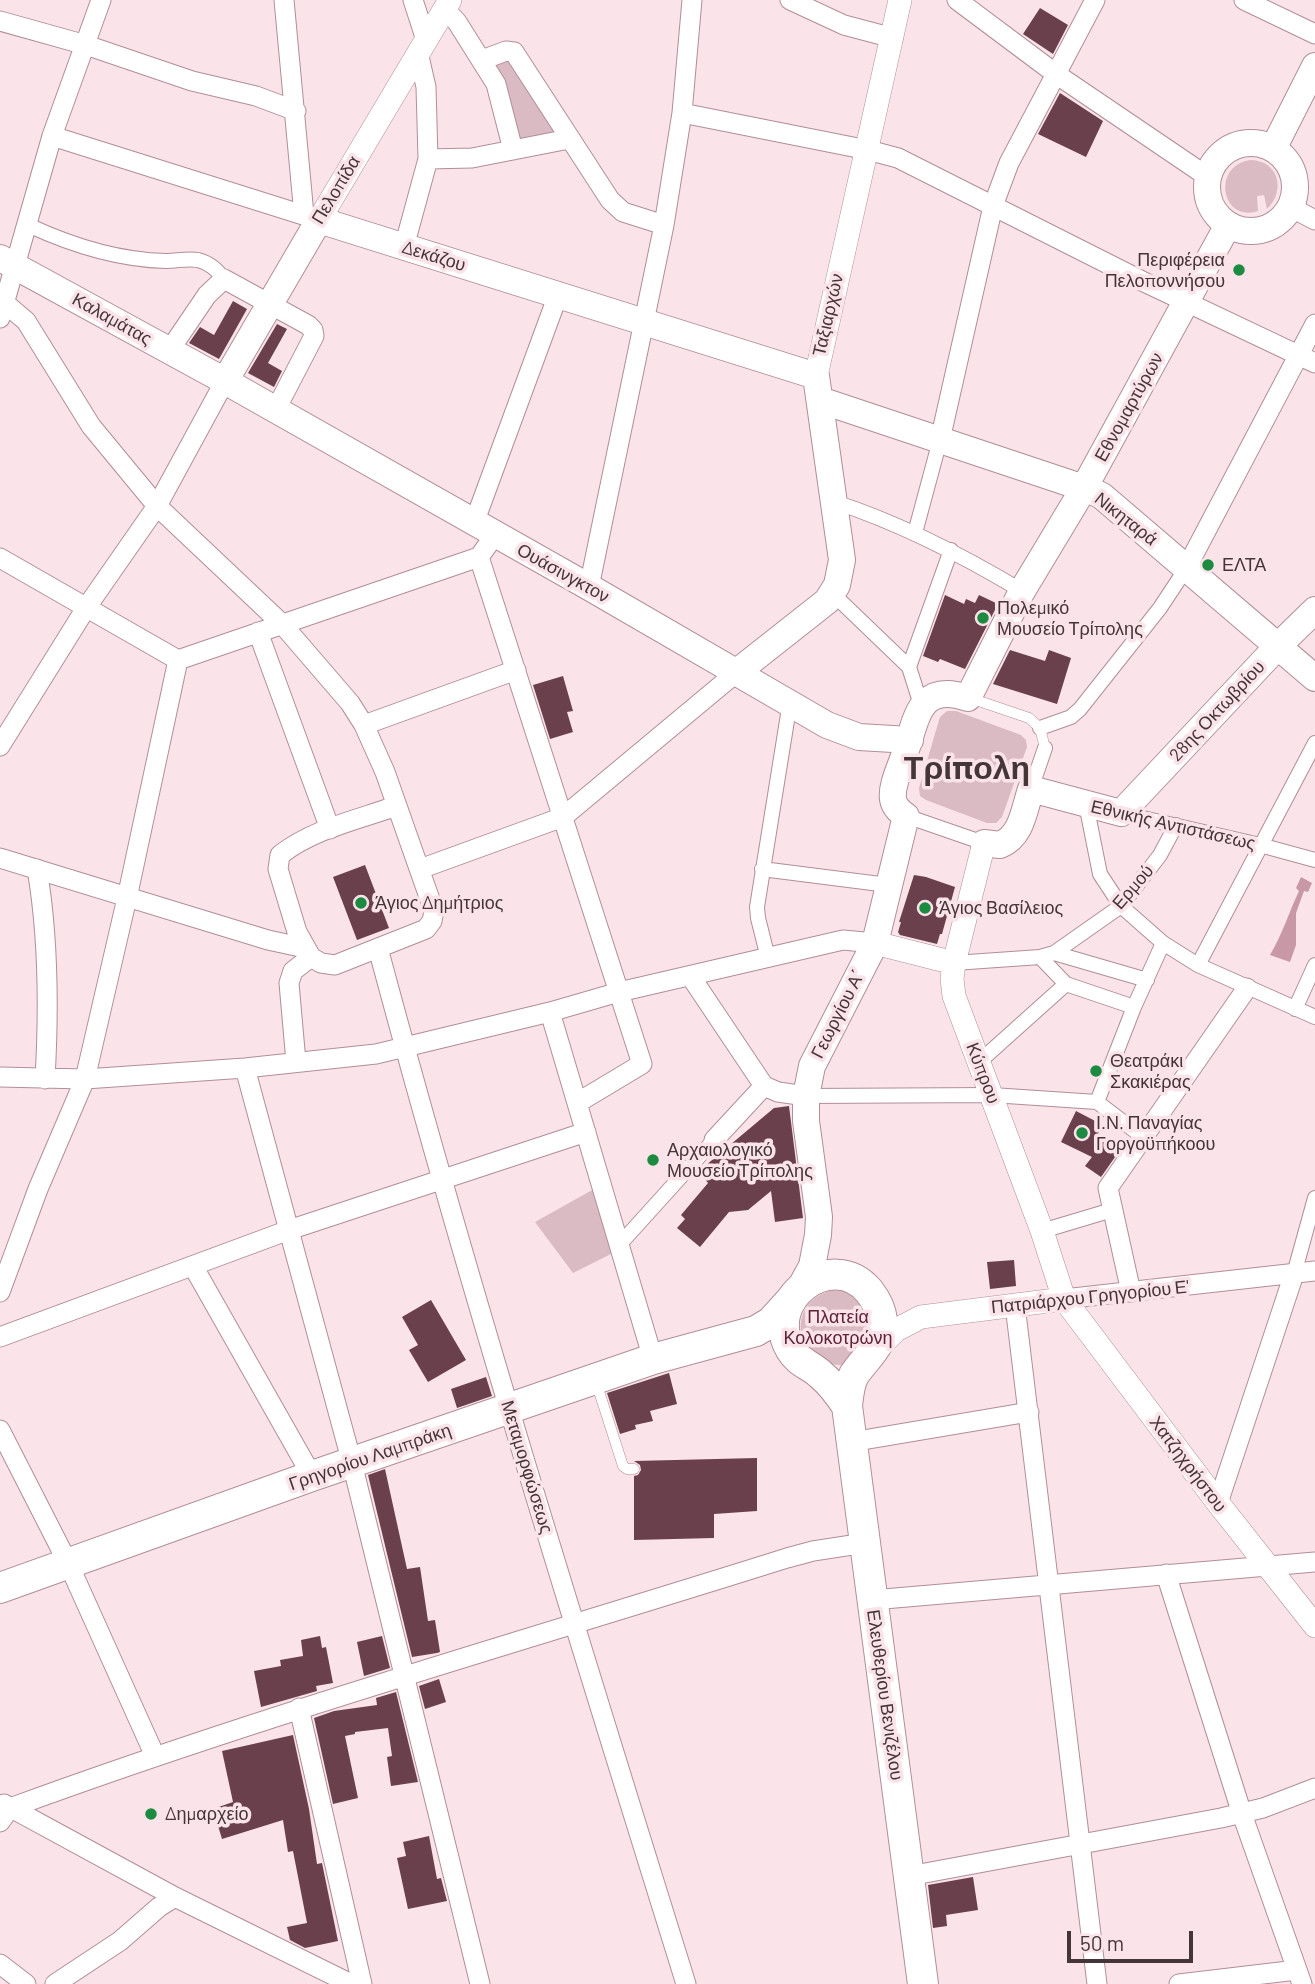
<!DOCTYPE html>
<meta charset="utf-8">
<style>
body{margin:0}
#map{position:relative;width:1315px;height:1984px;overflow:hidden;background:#fae3e9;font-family:Barlow,sans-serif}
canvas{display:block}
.scale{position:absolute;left:1067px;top:1931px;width:126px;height:32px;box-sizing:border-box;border:4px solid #443539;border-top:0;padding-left:9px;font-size:21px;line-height:24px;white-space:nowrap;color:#443539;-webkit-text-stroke:5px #fae3e9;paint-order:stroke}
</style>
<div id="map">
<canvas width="1315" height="1984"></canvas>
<div class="scale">50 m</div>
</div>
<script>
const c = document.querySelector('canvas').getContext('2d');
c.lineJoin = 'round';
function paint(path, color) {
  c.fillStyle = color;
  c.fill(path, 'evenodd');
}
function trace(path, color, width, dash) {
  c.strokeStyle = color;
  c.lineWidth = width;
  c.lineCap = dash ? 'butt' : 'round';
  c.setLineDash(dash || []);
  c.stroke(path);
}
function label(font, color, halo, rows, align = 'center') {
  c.font = font + ' Barlow,sans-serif';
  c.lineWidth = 7;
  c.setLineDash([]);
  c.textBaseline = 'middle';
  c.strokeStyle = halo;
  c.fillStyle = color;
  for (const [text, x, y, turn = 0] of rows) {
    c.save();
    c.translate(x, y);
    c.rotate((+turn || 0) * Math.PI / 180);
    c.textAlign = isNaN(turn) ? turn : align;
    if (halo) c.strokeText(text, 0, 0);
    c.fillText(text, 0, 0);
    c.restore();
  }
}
paint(new Path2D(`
 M512,59L557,132L518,143L490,64Z
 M1251,160C1279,161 1286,191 1267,209L1264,195L1257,196L1258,211C1221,223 1211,165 1251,160Z
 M947,711H956L1021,735L1026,740L1027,747L1002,817L996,823H987L926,800L920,796L919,788L940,717Z
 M594,1189L613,1253L573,1273L535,1222Z
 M832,1290L851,1292L874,1320L850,1364C799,1374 779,1305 832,1290Z`), '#dabac3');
paint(new Path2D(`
 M1301,877L1312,883L1308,892L1304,891L1296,913V945L1290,962L1270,955C1282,935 1289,912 1299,891L1296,888Z`), '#c898a6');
paint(new Path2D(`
 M1040,8L1068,25L1053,54L1023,34Z
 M1060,93L1103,121L1086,157L1038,134Z
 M233,301L247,309L219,359L189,343L200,327L214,335Z
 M277,324L287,329L268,363L282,371L274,387L248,373Z
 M945,595L964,604L966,599L975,603L979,595L998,604L965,669L940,659L938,662L923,656Z
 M1010,650L1045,661L1049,650L1071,658L1057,704L993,684Z
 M563,676L573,711L567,712L573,732L550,739L533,685Z
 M365,865L389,928L357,940L333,877Z
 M914,875L926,877L955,887L942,934H940L937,944L900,935L898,932L901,922H899Z
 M789,1106L803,1218L775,1222L771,1191L748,1210L729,1212L700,1247L677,1228L685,1219L681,1215L708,1183L699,1171L774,1108Z
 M1076,1111L1103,1125L1098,1134L1120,1150L1101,1177L1085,1166L1092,1157L1061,1142Z
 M1014,1260L1016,1286L990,1289L987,1262Z
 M431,1300L466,1360L428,1382L409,1350L418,1345L402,1317Z
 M669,1373L677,1404L650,1411L653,1421L635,1425L636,1429L620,1434L607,1393Z
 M486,1377L492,1396L457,1408L451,1389Z
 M757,1458V1511L714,1514V1538L634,1540V1476L638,1475L641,1470L640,1465L634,1461Z
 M385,1469L407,1569L420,1567L428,1621L435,1620L440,1652L437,1653L412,1657L368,1475Z
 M320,1636L322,1648L326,1647L333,1683L316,1686L317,1691L261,1707L254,1671L281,1666L280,1660L303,1656L301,1640Z
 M382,1636L390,1668L364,1676L357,1642Z
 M439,1679L446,1702L425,1709L419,1686Z
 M396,1692L418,1782L391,1786L387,1757L392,1756L388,1728L355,1732V1734L345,1736L358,1798L333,1804L314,1718L334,1711L377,1705L376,1698Z
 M293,1735L309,1809L317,1864L322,1863L338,1941L305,1948L290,1940L287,1927L307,1923L293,1851L288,1852L283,1820L222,1839L213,1809L233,1802L222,1751Z
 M429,1836L437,1879L441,1878L447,1901L408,1909L397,1858L406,1856L403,1842Z
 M973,1877L978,1910L946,1915L947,1926L933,1928L928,1885Z`), '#6a404d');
const service = new Path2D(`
 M970,698L1029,718L1040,728L1045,748
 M596,1382L623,1466L627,1469H634`);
const pedestrian = new Path2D(`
 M28,225C71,245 118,260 166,261C177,261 187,258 198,260C210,263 217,270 224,279
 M835,502C902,524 962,555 1022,591
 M915,533L940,440
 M833,594L909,667
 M921,705L909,667L951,550
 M1040,728L1071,717L1080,709L1160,608L1187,567
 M1031,789L1045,748
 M1086,804L1100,874L1121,906L1163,943L1198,965L1315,1017
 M1121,813L1260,845L1315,860
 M906,816L984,843
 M762,869L888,885
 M1054,953L1147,980
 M1040,957L1054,953L1121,906L1160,855L1176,825
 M768,958L758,918L757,907L790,702
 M954,963L1040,957L1066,984L1134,1007
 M1198,965L1315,743
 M1295,1009L1315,965
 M979,1062L1066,984
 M806,1096L992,1095L1097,1102L1143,1137
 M1097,1102L1134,1007L1163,943
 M1042,1231L1112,1210
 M620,1244L714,1140
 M1294,1274L1315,1198`);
const minor = new Path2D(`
 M284,0L304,215
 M413,0L426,40
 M790,0L844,25L893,38
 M957,0L1056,74L1208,177
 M1244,0L1315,34
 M445,9L457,22L496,84L513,150
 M0,21L86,45L192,81L256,96L296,111
 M482,60L506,51L514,52L610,200L623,212L664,225
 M682,113L868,150L898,158L1142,281L1315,363
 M52,136L319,220
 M428,159L472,158L569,139
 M1290,207L1315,220
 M404,247L428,159L426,87L418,52
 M0,299L26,321L91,426L157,506L282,624L350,703L364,725L385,772L434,911L432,921L426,929L335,965L321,963L311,957L297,932L278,869L280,855C313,829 357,820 396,806
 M0,318L52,136L101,0
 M169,351L207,295L224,279L308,325L313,330L314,336L275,411
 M940,440L993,206L1009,163L1095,0
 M474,523L558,295
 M479,557L642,1064L577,1103
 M0,558L178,660
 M1187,567L1315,324
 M589,587L664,225L682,113L692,0
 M258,632L330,829
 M178,660L479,557L495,535
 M364,725L516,670
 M0,746L86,608L157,506L225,381
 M0,858L268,940L305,948
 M37,869C49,939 49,1009 45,1079
 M420,869L563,817L737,672
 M378,948C471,1296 579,1640 686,1984
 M691,977L764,1086L778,1092L806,1096
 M550,1012L653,1359
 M296,1062L289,983L293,971L311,957
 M245,1068L352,1463L480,1984
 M0,1077L85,1079L245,1068L376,1054L550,1012L619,992L843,940L875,943
 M714,1140L764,1086
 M193,1266L312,1476
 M0,1292L38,1189L85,1079L127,898L178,660
 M1131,1292L1108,1188L1247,988
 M1064,1299L1315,1271
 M1015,1305L1097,1984
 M0,1337L289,1230L586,1132
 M0,1430L69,1565L155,1756
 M851,1442L1029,1412
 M1218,1503L1294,1274
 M1166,1574L1242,1814L1302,1984
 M872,1600L1315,1562
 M299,1708L362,1984
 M4,1804L175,1897L351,1984
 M0,1822L10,1808C266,1714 527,1640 787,1558L813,1551L865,1543
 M909,1876L1221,1818L1263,1808L1315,1788
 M0,1964L26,1984
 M55,1984L120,1941L159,1907L175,1897
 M1179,1984L1297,1970`);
const tertiary = new Path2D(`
 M319,220L450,0
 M816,376L900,0
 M984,843L954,963L952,979L954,996L1042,1231L1064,1299L1218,1503L1315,1626
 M875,943L954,963
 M876,1350L896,1330L921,1317L1064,1299`);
const secondary = new Path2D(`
 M1207 187a44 44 0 1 1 88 0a44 44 0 1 1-88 0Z
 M1273,149L1315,66
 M0,258L225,381L589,587L827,725L859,737L910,740
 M225,381L319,220L816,376L842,560L837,585L827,601L737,672
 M820,400L1090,490L1102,496L1315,678
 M984,843L1000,845C1022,836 1024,810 1031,789L1121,813L1278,646L1315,610
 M800,1288L812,1266L818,1235L819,1217L806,1121V1096L812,1066L875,943L906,816C900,812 894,806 893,799C891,786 900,768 904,756C917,719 918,681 968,698L1022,591L1084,488L1228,225`);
const primary = new Path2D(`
 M847,1406C839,1394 831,1383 820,1374C810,1365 798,1362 791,1350C761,1300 832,1247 869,1291C876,1300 881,1309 882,1320C883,1348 867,1355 854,1375C849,1384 848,1396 847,1406L923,1984
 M0,1588L312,1476L653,1359L756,1331L771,1322L790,1301`);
trace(service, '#b18e98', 11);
trace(pedestrian, '#b18e98', 16);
trace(minor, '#b18e98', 21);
trace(tertiary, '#b18e98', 24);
trace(secondary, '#b18e98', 28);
trace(primary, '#b18e98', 32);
trace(service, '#fff', 10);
trace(pedestrian, '#fff', 14);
trace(minor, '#fff', 19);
trace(tertiary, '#fff', 23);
trace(secondary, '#fff', 26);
trace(primary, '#fff', 30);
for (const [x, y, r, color] of [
 [1239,270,7,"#1c8a41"],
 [1208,565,7,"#1c8a41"],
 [983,618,7,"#1c8a41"],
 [361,903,7,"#1c8a41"],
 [925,908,7,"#1c8a41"],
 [1096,1071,7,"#1c8a41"],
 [1082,1133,7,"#1c8a41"],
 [653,1160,7,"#1c8a41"],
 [151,1814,7,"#1c8a41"]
]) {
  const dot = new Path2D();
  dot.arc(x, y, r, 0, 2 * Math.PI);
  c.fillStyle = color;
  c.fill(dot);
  trace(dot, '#fae3e9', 2.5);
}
label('18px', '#443539', '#fae3e9', [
 ["Πελοπίδα",336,190,-59],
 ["Δεκάζου",434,256,17],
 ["Ταξιαρχών",828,315,-77],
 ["Καλαμάτας",112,319,29],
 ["Εθνομαρτύρων",1129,407,-61],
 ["Νικηταρά",1126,519,38],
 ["Ουάσινγκτον",563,573,29],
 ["28ης Οκτωβρίου",1217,711,-47],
 ["Εθνικής Αντιστάσεως",1173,825,13],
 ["Ερμού",1133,887,-49],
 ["Γεωργίου Α΄",838,1014,-63],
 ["Κύπρου",983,1073,69],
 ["Πατριάρχου Γρηγορίου Ε'",1090,1297,-6],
 ["Γρηγορίου Λαμπράκη",370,1457,-19],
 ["Χατζηχρήστου",1188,1464,53],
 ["Μεταμορφώσεως",527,1467,73],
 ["Ελευθερίου Βενιζέλου",885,1695,82]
]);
label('18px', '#443539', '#fae3e9', [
 ["Περιφέρεια",1225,260,"right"],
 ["Πελοποννήσου",1225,281,"right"],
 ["ΕΛΤΑ",1222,565],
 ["Πολεμικό",997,608],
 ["Μουσείο Τρίπολης",997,629],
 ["Άγιος Δημήτριος",375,903],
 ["Άγιος Βασίλειος",939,908],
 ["Θεατράκι",1110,1061],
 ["Σκακιέρας",1110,1082],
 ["Ι.Ν. Παναγίας",1096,1123],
 ["Γοργοϋπήκοου",1096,1144],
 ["Αρχαιολογικό",667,1150],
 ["Μουσείο Τρίπολης",667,1171],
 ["Δημαρχείο",165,1814]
], 'left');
label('18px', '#5f2339', '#fae3e9', [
 ["Πλατεία",838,1317],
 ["Κολοκοτρώνη",838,1338]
]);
label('bold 32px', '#443539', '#fae3e9', [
 ["Τρίπολη",967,768]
]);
</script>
